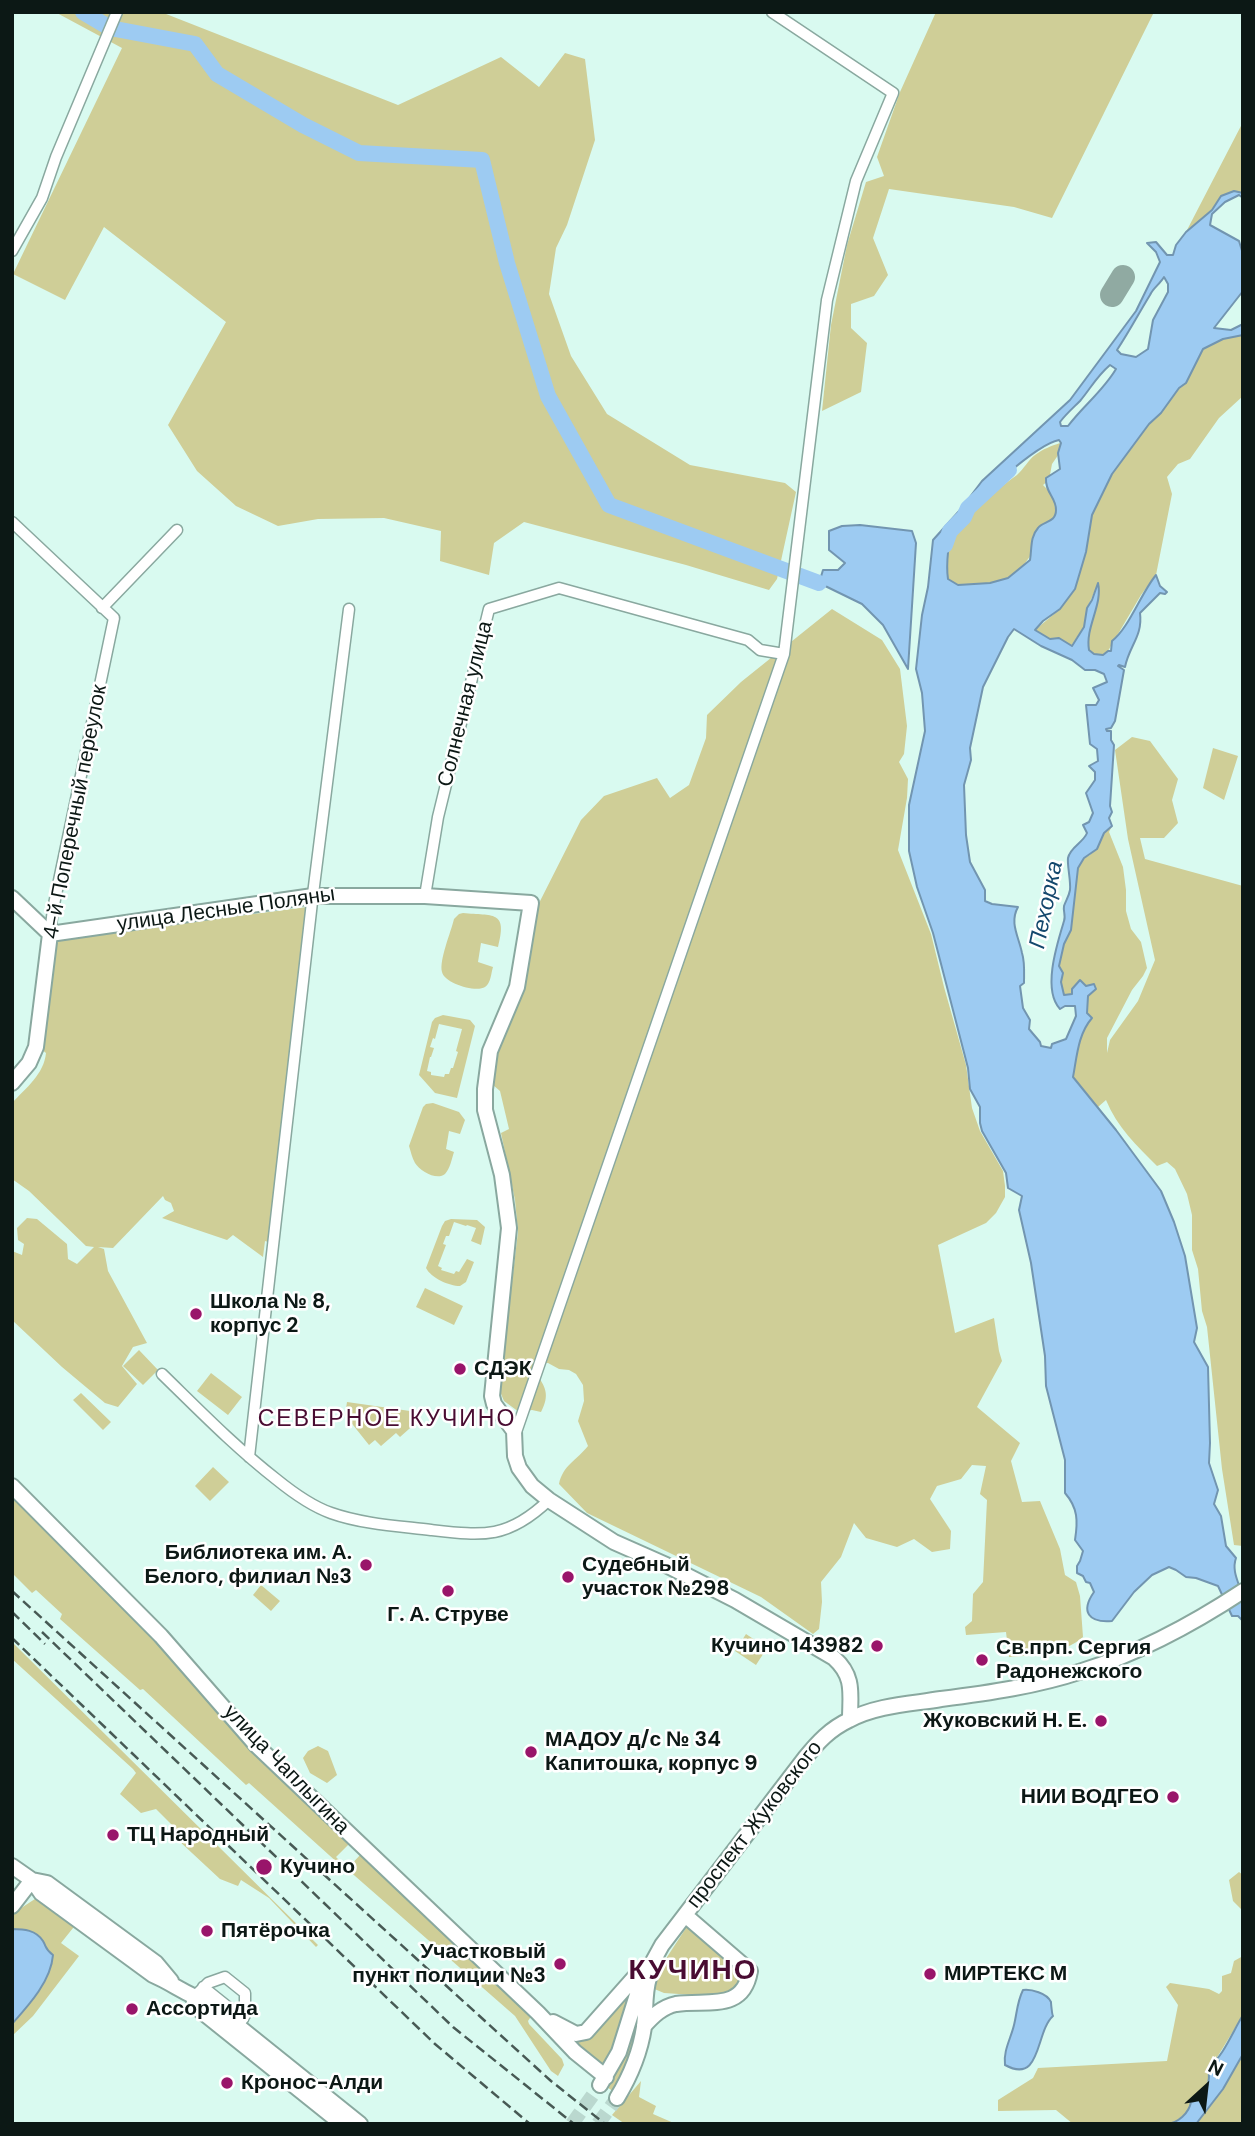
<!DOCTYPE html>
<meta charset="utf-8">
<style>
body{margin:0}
#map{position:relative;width:1255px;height:2136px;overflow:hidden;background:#d9faf0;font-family:"DM Sans",sans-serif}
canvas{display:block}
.frame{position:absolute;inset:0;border:14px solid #0c1815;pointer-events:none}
.north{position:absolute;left:1171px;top:2052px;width:70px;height:70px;-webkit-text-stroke:5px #fff;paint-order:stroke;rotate:27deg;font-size:19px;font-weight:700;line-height:28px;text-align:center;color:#0c1815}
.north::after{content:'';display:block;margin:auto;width:24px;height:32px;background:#0c1815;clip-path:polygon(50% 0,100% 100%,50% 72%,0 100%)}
</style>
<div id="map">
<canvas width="1255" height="2136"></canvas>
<div class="frame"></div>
<div class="north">N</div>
</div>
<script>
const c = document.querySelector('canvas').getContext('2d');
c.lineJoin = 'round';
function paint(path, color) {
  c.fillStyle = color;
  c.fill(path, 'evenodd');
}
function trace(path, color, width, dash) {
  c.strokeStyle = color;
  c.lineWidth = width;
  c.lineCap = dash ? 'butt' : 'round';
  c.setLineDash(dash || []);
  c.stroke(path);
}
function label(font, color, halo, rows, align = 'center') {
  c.font = font + ' "DM Sans",sans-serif';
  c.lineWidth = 5;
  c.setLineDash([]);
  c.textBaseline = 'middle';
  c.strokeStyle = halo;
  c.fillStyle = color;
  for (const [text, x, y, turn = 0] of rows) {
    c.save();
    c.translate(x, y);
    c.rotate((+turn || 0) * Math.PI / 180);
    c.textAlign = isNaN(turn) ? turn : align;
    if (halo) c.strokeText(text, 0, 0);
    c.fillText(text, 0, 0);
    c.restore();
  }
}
paint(new Path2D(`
 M55,12H161L398,105L501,57L539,87L565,53L585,59L595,140L567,225L556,248L549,294L571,356L607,414L690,465L785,483L796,492L777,579L769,590L686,565L524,522L494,543L489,575L440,561L441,531L384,518L318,519L278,526L236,506L197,471L168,425L226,322L104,227L65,300L13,274L122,48Z
 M936,12H1154L1052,218L1014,207L889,189L873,238L888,275L874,296L851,304V328L867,343L861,392L822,411L831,325L847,245L866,182L884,176L877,157L900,92Z
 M1243,122V193L1221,196L1212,210L1186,232Z
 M1243,335V396L1219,418L1190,459L1178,464L1167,477L1172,494L1156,575L1141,595L1108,651L1103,655L1094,654L1089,650C1085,629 1097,606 1098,584L1087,608L1084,627L1071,646L1042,636L1035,630L1060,609L1075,589L1086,552L1092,515L1112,474L1149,424L1161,413L1179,388L1186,383L1203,349L1223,339Z
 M1060,443L1063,448L1052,464L1049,480L1043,485L1054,496L1056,520L1013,580L985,586H952C945,574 945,568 947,555C951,516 988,497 1017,475C1024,469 1028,460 1035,455C1043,449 1051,446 1060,443Z
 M832,609L882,640L900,669L907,726L904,754L899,762L908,779L907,798L898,850L931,934L944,987L966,1065L972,1108L980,1131L1003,1171L1005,1186V1197L996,1213L986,1223L938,1245L955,1333L994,1318L999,1351L1002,1361L977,1407L1020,1443L1011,1461L1022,1502L1040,1501L1060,1549L1065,1575L1076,1582L1080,1596L1083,1637C1062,1655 1035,1655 1009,1657L1006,1632L966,1635L965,1627L972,1621L973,1594L983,1582L987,1500L980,1494L986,1466L972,1465L961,1479L937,1486L930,1499L951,1531L950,1549L932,1552L914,1539L897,1547L866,1538L854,1523L841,1557L821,1582L822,1602L819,1629L813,1634L761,1597L587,1513L559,1484C563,1465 577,1460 588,1446L578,1421L584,1401L583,1385L576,1374L569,1370L559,1369L548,1363H538L535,1372C546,1387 550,1395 541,1412L532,1410L519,1412L504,1401L499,1389L518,1232L515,1200L501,1133L509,1129L500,1091L493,1085L497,1055L524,981L533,915L581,820L604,796L657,778L670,798L689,785L706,738L707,715L741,682Z
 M1132,737L1150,741L1178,779L1172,800L1178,823L1164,838H1140L1145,859L1243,886V1546L1234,1545L1222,1469L1207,1327L1202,1311L1198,1269L1192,1250V1215L1187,1194L1175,1169L1167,1162L1157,1166C1137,1146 1117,1127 1106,1100L1098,1107L1073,1077C1077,1056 1078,1034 1092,1018L1087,1013L1088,996L1086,986L1072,989L1071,995H1064L1061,982L1062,973L1059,966L1064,944L1071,930L1078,868L1084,858L1090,855L1102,839L1104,833L1112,826L1109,832L1123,867L1126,890V911L1131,929L1141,942L1147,968L1143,976L1132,990L1107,1038V1053L1110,1040L1138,1001L1155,960L1128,839L1115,750Z
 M1213,748L1238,756L1224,800L1203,788Z
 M307,907L268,1242L265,1241L263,1257L233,1235L227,1240L162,1218L174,1211L171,1203L165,1200L163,1196L113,1248L98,1247L104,1249L108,1271L147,1343L133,1347L122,1366L137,1384L118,1407L105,1403L62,1367L12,1320V1251L22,1255L24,1244L18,1240L17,1228L27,1218L37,1219L67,1244L68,1259L77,1264L94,1247L86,1246L29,1191L12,1179V1103C26,1088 44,1074 46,1053L41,1049L55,940Z
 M463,913C493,916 508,910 498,947L481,943L478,962L493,967C491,973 491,983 485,987C476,993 444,983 442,972C439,960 451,932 454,919L459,914Z
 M443,1015L470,1020L475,1026L457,1098L435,1093L419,1075L432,1022L435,1018ZM439,1024L462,1029L456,1051L458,1052L453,1068H451L449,1074H445L444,1077L431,1075V1072L427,1071L430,1057H431L434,1048L430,1047L433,1038L435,1039Z
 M433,1103L459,1112L465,1120L460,1134L449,1131L446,1149L454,1152C452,1158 450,1169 445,1174C437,1181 420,1171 415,1163C412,1158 411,1152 409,1146L423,1107L426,1104Z
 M451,1219L477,1220L485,1227L481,1245L471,1241L476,1228L467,1225L466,1226L454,1222L449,1236H446L443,1244L446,1245L438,1266L442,1268L441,1270L454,1274L456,1271L459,1272L467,1259L474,1262L466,1282L460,1286C449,1286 431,1278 426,1268L442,1226L445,1221Z
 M425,1288L463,1306L454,1325L416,1307Z
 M139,1350L158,1370L143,1385L123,1366Z
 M211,1373L242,1397L228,1415L197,1391Z
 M81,1393L111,1422L103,1430L73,1400Z
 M347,1402L410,1411L418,1421L400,1437L396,1433L381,1446L375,1440L369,1445L345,1415Z
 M213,1467L229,1482L210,1501L195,1486Z
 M12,1492L351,1842L336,1857L341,1862L339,1864L249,1783L246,1785L143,1689L140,1690L60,1619L62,1614L36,1590L32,1593L12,1573Z
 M261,1585L280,1601L271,1611L253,1595Z
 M746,1634L767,1648L756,1665L735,1651Z
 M12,1642L318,1945L316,1947L269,1898L241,1880L238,1886L220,1879L178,1840L176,1829L156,1809L141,1813L120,1794L136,1773L133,1769L12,1659Z
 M318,1746L328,1751L337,1775L327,1783L310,1773L303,1758L308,1751Z
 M362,1853L532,2015L528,2021L529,2024L562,2059L564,2065L558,2076L551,2071L515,2016L347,1869Z
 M1239,1872L1243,1875V1911L1233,1901L1229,1880Z
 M38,1897L77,1923L61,1943L79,1956L33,2016L12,2036V1914Z
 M688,1927L742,1968L746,1981L724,1997L664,1993L652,1988L654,1977L686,1928Z
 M1243,1956V2015L1213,2064L1206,2088L1199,2094L1186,2113L1174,2123L1073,2124L1056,2110L998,2111V2100L1033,2078L1038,2068L1167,2061L1178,2005L1166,1987L1170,1983L1209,1989L1219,1994L1222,1991V1976L1231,1973L1234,1961Z
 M639,1978L608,2065C588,2066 570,2040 557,2027C571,2035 579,2043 594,2036Z
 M641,1996L637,2040L617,2094L604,2085Z
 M1243,2054V2124H1196L1223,2089Z
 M641,2081L639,2097L656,2106L653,2114L676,2124H625L612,2115Z`), '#cfce97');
const water = new Path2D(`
 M1234,191L1243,193V198L1239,195L1225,202L1212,214L1210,225L1239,241L1243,254V291L1214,328L1231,330L1243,324V335L1223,339L1203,349L1186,383L1179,388L1161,413L1149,424L1112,474L1092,515L1086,552L1075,589L1060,609L1043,621L1035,630L1050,639L1059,638L1072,646L1084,627L1087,608L1092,600L1098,583C1103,605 1085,627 1089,650L1094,654L1103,655L1108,651H1111L1112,641C1129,628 1141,593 1156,575L1160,586L1167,592L1165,594L1160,593L1140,613C1143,636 1129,646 1125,667L1119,665L1118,666L1124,670L1115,721L1111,728L1106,729L1107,731H1111V740L1114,745L1110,806L1112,812L1109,818L1112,826L1104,833L1097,849L1084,858L1078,868L1071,930L1064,944L1059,966L1063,973L1061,982L1064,995L1072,994V989L1080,980L1086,986L1094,984L1096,989L1088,996L1087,1013L1092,1018C1078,1034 1077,1056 1073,1077L1116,1130L1161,1191L1174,1222L1185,1256L1197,1328L1194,1342L1208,1367L1210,1443L1209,1463L1218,1490L1214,1504L1221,1516L1226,1546L1236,1558C1231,1572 1240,1584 1243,1598C1244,1605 1243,1614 1243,1621L1238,1616H1232L1218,1586L1196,1578L1186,1577L1176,1570L1169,1567L1152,1575L1134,1592L1112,1621C1089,1623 1080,1612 1094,1592L1090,1583L1086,1582L1083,1576L1077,1573V1566L1080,1561L1083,1551L1075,1540C1078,1521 1078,1508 1065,1493V1460L1046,1386L1045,1356L1031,1263L1019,1210L1022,1196L1008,1188L1006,1173L982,1131L980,1123V1107L970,1089L968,1068L933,933L917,887L909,851V805L925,731L922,693L916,669L922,615L928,587L933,540L960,510L982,481L1070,400L1136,311L1160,262L1156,252L1147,243L1156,242L1167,255H1173L1176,245L1186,232L1212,210L1221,196ZM1164,277L1168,284V292L1153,320L1148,349L1136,357L1121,354L1117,350C1129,332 1139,313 1150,295C1153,288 1160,284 1164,277ZM1110,365L1116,369C1103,391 1083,406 1068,426H1061L1060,422C1066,414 1073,408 1080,401C1091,388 1096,377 1110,365ZM1059,440L1061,443L1058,453L1060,469L1046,478C1045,493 1056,497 1056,510C1056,523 1043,521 1038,528C1030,537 1032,548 1030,560L1008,578L990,583L958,585L948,579C946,566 948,536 955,525C970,505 1036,444 1059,440ZM1014,629L1041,646L1072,660L1085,670H1095L1104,674L1107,682L1093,688L1099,700L1096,705H1086L1090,744L1097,749L1098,761L1089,766L1095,772V780L1086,793L1093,813L1089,822L1083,825L1087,833C1083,843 1070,847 1068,858C1067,865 1071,881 1070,890C1069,896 1066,900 1064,906C1063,911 1066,916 1064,921C1057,944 1042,990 1060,1009L1065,1006H1075L1076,1016L1066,1039L1052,1044L1051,1048L1041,1046L1040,1042L1029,1029L1030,1020L1023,1008L1020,986L1024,983C1024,973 1025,962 1022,953C1019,937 1009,923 1018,907L992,904L985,901V890L970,862L966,835L964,785L971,760L970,748L983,687L1008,637Z
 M860,525L912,531L916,543L908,669L883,625L862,604L819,583L823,570H838L845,563L829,550V531L842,526Z
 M12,1929C24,1929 36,1930 43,1941C47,1948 45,1949 53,1955C51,1981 29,2005 12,2024Z
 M1023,1990C1031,1989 1047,1993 1051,2002C1051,2003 1052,2015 1053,2016C1035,2032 1042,2085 1005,2065C1003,2051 1011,2038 1014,2025C1017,2013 1017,2002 1023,1990Z
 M1243,2015V2054L1223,2089L1196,2124H1167C1178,2123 1189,2113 1191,2102L1195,2101C1198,2094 1203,2094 1206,2088C1211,2081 1208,2073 1209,2066C1222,2059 1234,2029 1243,2015Z`);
paint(water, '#9dcbf2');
trace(water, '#7295b0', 2);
trace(new Path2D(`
 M83,12L110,28L195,44L217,74L303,125L359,153L482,160L507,263L548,396L609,505L819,583
 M945,545L950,531L964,517L968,508L1009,470`), '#9dcbf2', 16);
trace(new Path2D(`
 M1112,295L1123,277`), '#90aaa2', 24);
trace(new Path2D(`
 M572,2124L600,2085
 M598,2124L617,2098`), '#bad8cf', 14, [14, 7]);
const street = new Path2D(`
 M12,251L42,198L56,157L117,12
 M12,522L114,618L53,909L50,934
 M102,608L177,530
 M425,896L438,817L489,609L559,588L748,640L760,650L784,654
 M162,1374C199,1410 235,1447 276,1479C292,1492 311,1506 331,1513C362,1524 398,1526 431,1530C484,1536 508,1539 549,1500
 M515,1435L784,654L827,300L856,181L893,93L772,12
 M249,1457L312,902L349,609
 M203,1987L243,2019
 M193,1998L208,1983L225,1977L245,1993V2015L238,2026`);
const secondary = new Path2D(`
 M12,898L50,934
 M50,934L313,896H425L531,903L517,987L490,1051L485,1089V1110L502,1175L509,1228L492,1396L494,1404L514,1431L515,1456L519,1468L532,1486L549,1500L614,1542L666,1565L735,1600L834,1658C855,1677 850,1694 850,1719
 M12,1083L29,1063L36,1047L50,934
 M12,1486L161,1636L257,1746L538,2013L575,2052L606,2077
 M12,1866L32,1880L41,1893L153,1975C172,1983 188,1996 208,2002L360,2124
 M32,1880L47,1883L156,1963L171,1981
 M12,1906L32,1880
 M193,1998L201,2011L342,2124
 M553,2022L576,2034L586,2032L641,1970
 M644,2026C653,2016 662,2007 676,2004C706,1999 743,2013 750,1971L685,1915
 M600,2085L619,2052L640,1985L662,1945L805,1758C818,1742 830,1729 849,1720C877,1705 911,1704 941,1699C989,1693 1037,1686 1082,1671C1139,1653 1193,1624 1243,1591
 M617,2098C631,2075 640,2054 644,2027C646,2011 644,1994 649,1978`);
trace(street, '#89a89f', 13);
trace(secondary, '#89a89f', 18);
trace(street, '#fff', 10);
trace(secondary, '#fff', 14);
trace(new Path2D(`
 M12,1591L551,2081L605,2124
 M12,1612L45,1644
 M42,1632L453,2027L574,2124
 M12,1638L435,2044L530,2124`), '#475954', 2.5, [10, 5]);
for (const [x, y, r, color] of [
 [196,1314,7,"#99156a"],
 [460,1369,7,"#99156a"],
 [366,1565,7,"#99156a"],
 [568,1577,7,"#99156a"],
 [448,1591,7,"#99156a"],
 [877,1646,7,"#99156a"],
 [982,1660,7,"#99156a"],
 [1101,1721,7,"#99156a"],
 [531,1752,7,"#99156a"],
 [1173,1797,7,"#99156a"],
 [113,1835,7,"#99156a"],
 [264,1867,9,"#99156a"],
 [207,1931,7,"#99156a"],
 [560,1964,7,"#99156a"],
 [930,1974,7,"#99156a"],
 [132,2009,7,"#99156a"],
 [227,2083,7,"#99156a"]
]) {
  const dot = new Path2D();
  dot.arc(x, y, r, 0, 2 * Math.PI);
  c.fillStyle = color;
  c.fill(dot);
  trace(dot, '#fff', 2.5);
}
label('21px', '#0c1815', '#fff', [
 ["Солнечная улица",466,704,-76],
 ["4-й Поперечный переулок",76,812,-79],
 ["улица Лесные Поляны",226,910,-8],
 ["улица Чаплыгина",286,1770,46],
 ["проспект Жуковского",755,1825,-52]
]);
label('bold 21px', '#0c1815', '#fff', [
 ["Школа № 8,",210,1302],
 ["корпус 2",210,1326],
 ["СДЭК",474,1369],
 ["Библиотека им. А.",352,1553,"right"],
 ["Белого, филиал №3",352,1577,"right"],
 ["Судебный",582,1565],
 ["участок №298",582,1589],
 ["Г. А. Струве",448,1615,"center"],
 ["Кучино 143982",863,1646,"right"],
 ["Св.прп. Сергия",996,1648],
 ["Радонежского",996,1672],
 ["Жуковский Н. Е.",1087,1721,"right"],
 ["МАДОУ д/с № 34",545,1740],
 ["Капитошка, корпус 9",545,1764],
 ["НИИ ВОДГЕО",1159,1797,"right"],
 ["ТЦ Народный",127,1835],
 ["Кучино",280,1867],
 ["Пятёрочка",221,1931],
 ["Участковый",546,1952,"right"],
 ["пункт полиции №3",546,1976,"right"],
 ["МИРТЕКС М",944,1974],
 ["Ассортида",146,2009],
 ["Кронос-Алди",241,2083]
], 'left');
label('italic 23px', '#14486d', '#fff', [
 ["Пехорка",1047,905,-78]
]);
c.letterSpacing = '2px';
label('23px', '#490c32', '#fff', [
 ["СЕВЕРНОЕ КУЧИНО",387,1420]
]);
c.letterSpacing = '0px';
c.letterSpacing = '2px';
label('bold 28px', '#490c32', '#fff', [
 ["КУЧИНО",693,1972]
]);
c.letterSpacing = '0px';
</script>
